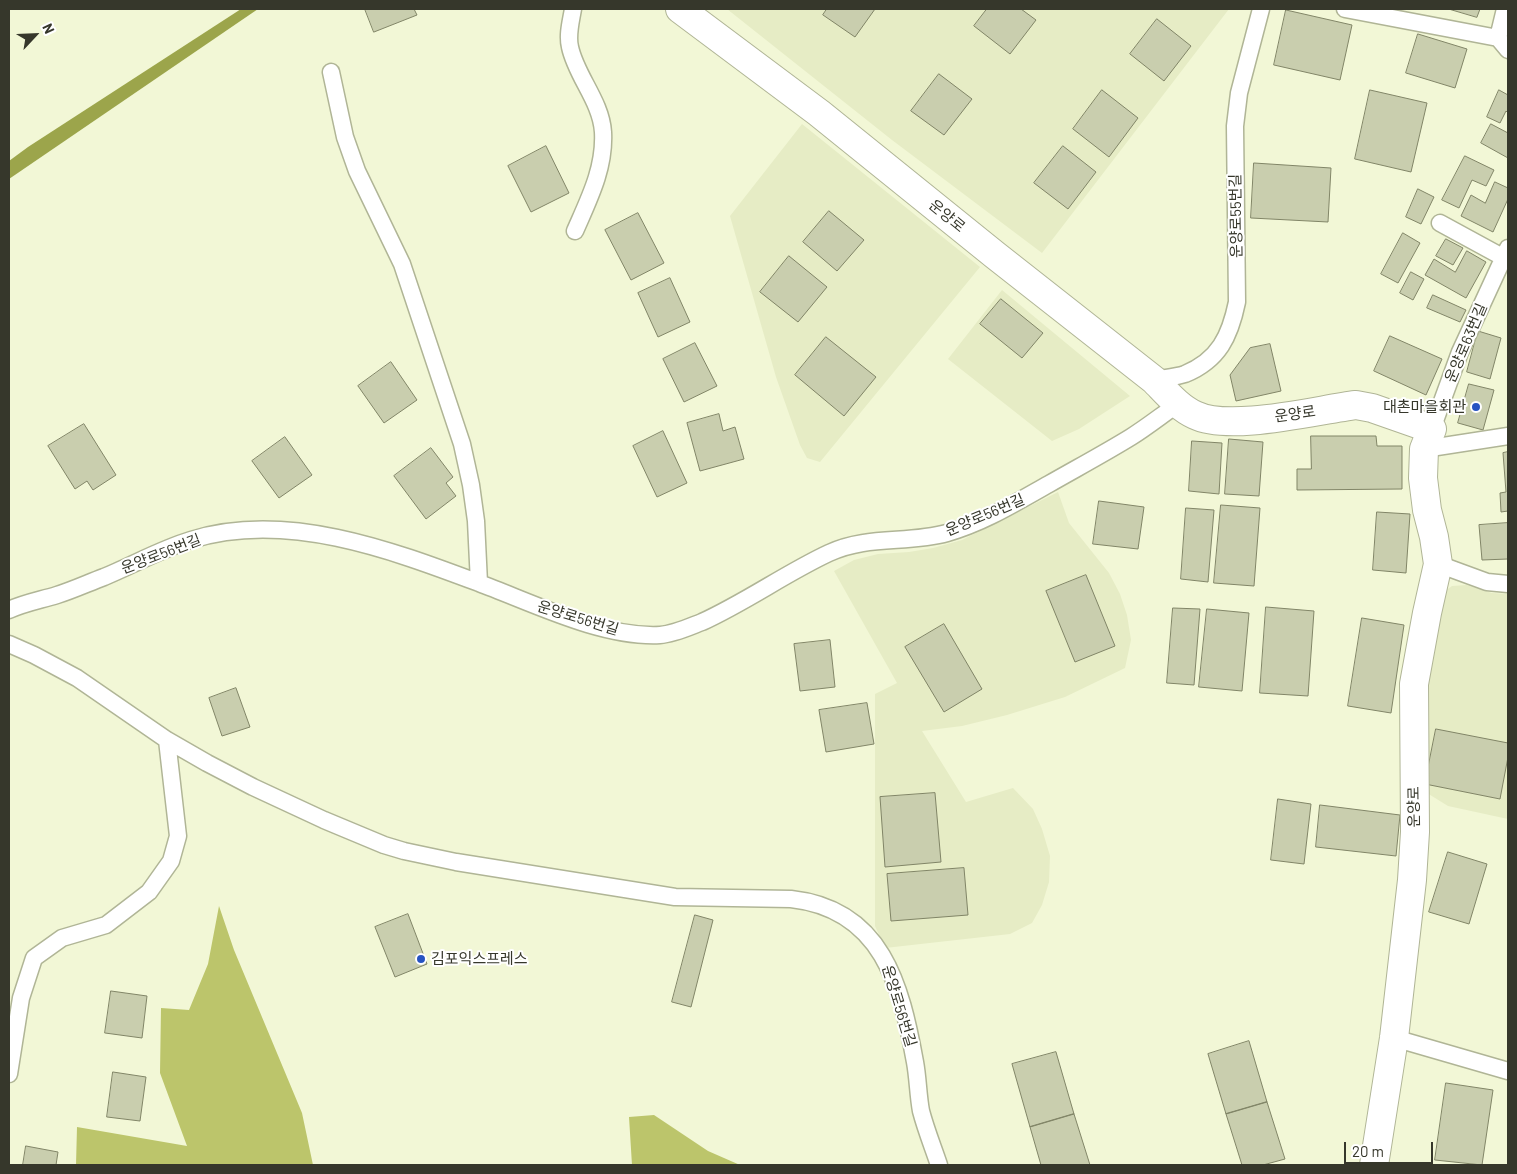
<!DOCTYPE html>
<meta charset="utf-8">
<style>
body{margin:0}
#map{position:relative;width:1517px;height:1174px;overflow:hidden;background:#f2f7d6;font-family:Barlow,sans-serif}
canvas{display:block}
.frame{position:absolute;inset:0;border:10px solid #36372b;pointer-events:none}
.north{position:absolute;left:10px;top:10px;width:50px;height:50px;-webkit-text-stroke:4px #fff;paint-order:stroke;rotate:65deg;font-size:14px;font-weight:700;line-height:20px;text-align:center;color:#36372b}
.north::after{content:'';display:block;margin:auto;width:18px;height:22px;background:#36372b;clip-path:polygon(50% 0,100% 100%,50% 72%,0 100%)}
.scale{position:absolute;left:1344px;top:1142px;width:89px;height:22px;box-sizing:border-box;border:2px solid #36372b;border-top:0;padding-left:6px;font-size:15px;line-height:18px;white-space:nowrap;color:#36372b;-webkit-text-stroke:4px #fff;paint-order:stroke}
</style>
<div id="map">
<canvas width="1517" height="1174"></canvas>
<div class="frame"></div>
<div class="north">N</div>
<div class="scale">20 m</div>
</div>
<script>
const c = document.querySelector('canvas').getContext('2d');
c.lineJoin = 'round';
function paint(path, color) {
  c.fillStyle = color;
  c.fill(path, 'evenodd');
}
function trace(path, color, width, dash) {
  c.strokeStyle = color;
  c.lineWidth = width;
  c.lineCap = dash ? 'butt' : 'round';
  c.setLineDash(dash || []);
  c.stroke(path);
}
function label(font, color, halo, rows, align = 'center') {
  c.font = font + ' Barlow,"Noto Sans KR",sans-serif';
  c.lineWidth = 4;
  c.setLineDash([]);
  c.textBaseline = 'middle';
  c.strokeStyle = halo;
  c.fillStyle = color;
  for (const [text, x, y, turn = 0] of rows) {
    c.save();
    c.translate(x, y);
    c.rotate((+turn || 0) * Math.PI / 180);
    c.textAlign = isNaN(turn) ? turn : align;
    if (halo) c.strokeText(text, 0, 0);
    c.fillText(text, 0, 0);
    c.restore();
  }
}
paint(new Path2D(`
 M727,9H1229L1042,253L892,140Z
 M802,124L980,267L820,462L807,458L800,445L776,377L730,216Z
 M1002,290L1130,396L1079,429L1052,441L948,359Z
 M1058,492L1069,523L1109,573L1120,594L1127,615L1131,640L1125,668L1065,697L1007,715L962,726L922,731L966,802L1013,788L1033,809L1042,829L1050,856L1049,882L1042,905L1032,923L1010,934L885,948L875,926V694L897,683L834,571L854,560L878,554L909,552L933,548L962,540Z
 M1467,585L1492,593L1508,594V819L1448,806L1427,793L1422,741L1428,666L1445,591L1452,586Z`), '#e6ecc5');
paint(new Path2D(`
 M219,906L234,950L302,1113L313,1165H76L77,1127L187,1146L160,1073L161,1008L189,1010L208,964Z
 M654,1115L708,1151L740,1165H632L629,1117Z`), '#bcc56b');
paint(new Path2D(`
 M241,9H258L9,179V161L28,147Z`), '#9ca54b');
const building = new Path2D(`
 M365,9H414L417,15L374,32Z
 M827,9H875L855,37L823,15Z
 M987,9H1021L1036,20L1010,54L974,26Z
 M1449,9H1480L1477,17Z
 M1286,10L1352,25L1340,80L1274,65Z
 M1157,19L1191,46L1164,81L1130,54Z
 M1418,34L1467,49L1455,88L1406,73Z
 M939,74L972,99L944,135L911,111Z
 M1102,90L1138,118L1109,157L1073,129Z
 M1370,90L1427,103L1411,172L1355,159Z
 M1499,90L1508,95V113L1506,111L1500,123L1487,117Z
 M1491,124L1508,133V158L1481,143Z
 M546,146L569,193L531,212L508,166Z
 M1063,146L1096,172L1068,209L1034,183Z
 M1465,156L1494,170L1486,186L1472,180L1459,208L1442,200Z
 M1254,163L1331,168L1328,222L1251,218Z
 M1495,182L1508,188V199L1493,232L1461,216L1471,195L1485,203Z
 M1418,189L1434,197L1421,224L1406,217Z
 M829,211L864,240L837,271L803,242Z
 M638,213L664,263L631,280L605,230Z
 M1403,233L1420,243L1398,283L1381,274Z
 M1446,239L1463,248L1453,265L1436,256Z
 M1467,251L1486,262L1466,298L1425,275L1434,259L1455,272Z
 M789,256L827,287L798,322L760,292Z
 M1411,272L1424,279L1413,300L1400,293Z
 M670,278L690,322L658,337L638,293Z
 M1433,295L1466,310L1460,322L1427,308Z
 M1001,299L1043,333L1022,358L980,324Z
 M1478,331L1501,338L1490,379L1467,372Z
 M1390,336L1442,359L1426,395L1374,371Z
 M826,337L876,377L844,416L795,375Z
 M695,343L717,386L684,402L663,359Z
 M1270,344L1281,391L1236,401L1230,375L1250,348Z
 M391,362L417,400L384,423L358,386Z
 M1469,384L1494,390L1483,430L1458,423Z
 M719,414L723,431L735,427L744,459L700,471L687,423Z
 M84,424L116,475L93,490L87,481L75,489L48,446Z
 M663,431L687,483L657,497L633,446Z
 M1311,436H1376L1377,446H1402V489L1297,490V469H1311Z
 M285,437L312,475L279,498L252,461Z
 M1229,439L1263,442L1259,496L1225,494Z
 M1192,441L1222,443L1219,494L1189,491Z
 M431,448L453,477L446,483L456,496L426,519L394,476Z
 M1508,452V511L1501,512L1500,493L1506,492L1503,453Z
 M1099,501L1144,507L1138,549L1093,544Z
 M1221,505L1260,508L1254,586L1214,583Z
 M1186,508L1214,510L1208,582L1181,579Z
 M1377,512L1410,514L1406,573L1373,570Z
 M1508,523V559L1482,560L1479,525Z
 M1086,575L1115,646L1075,662L1046,591Z
 M1266,607L1314,611L1308,696L1260,693Z
 M1173,608L1200,609L1194,685L1167,683Z
 M1207,609L1249,613L1242,691L1199,687Z
 M1362,618L1404,625L1391,713L1348,706Z
 M944,624L982,689L944,712L905,647Z
 M830,640L835,687L800,691L794,644Z
 M236,688L250,727L222,736L209,698Z
 M867,703L874,744L826,752L819,710Z
 M1436,729L1508,743V757L1500,799L1425,784Z
 M935,793L941,862L885,867L880,797Z
 M1278,799L1311,804L1304,864L1271,860Z
 M1320,805L1400,815L1396,856L1316,847Z
 M1448,852L1487,864L1469,924L1429,912Z
 M964,868L968,915L891,921L887,874Z
 M408,914L427,964L395,977L375,927Z
 M695,915L713,920L691,1007L672,1002Z
 M111,991L147,996L142,1038L105,1033Z
 M1249,1041L1267,1102L1226,1114L1208,1054Z
 M1056,1052L1074,1114L1030,1127L1012,1064Z
 M113,1072L146,1077L140,1121L107,1117Z
 M1446,1083L1493,1090L1482,1165L1435,1160Z
 M1267,1102L1285,1159L1263,1165H1242L1226,1114Z
 M1074,1114L1090,1165H1041L1030,1127Z
 M26,1146L58,1152L56,1165H23Z`);
paint(building, '#c9ceae');
trace(building, '#818567', 1);
const lane = new Path2D(`
 M573,9C571,21 567,35 570,47C576,76 601,101 603,132C605,168 589,199 575,231
 M1345,9L1498,38
 M1505,9L1498,38L1508,50
 M331,72L345,137L357,171L402,264L462,444L471,485L476,521L479,583
 M1440,223L1508,260
 M1154,380C1164,378 1176,377 1185,374C1219,360 1230,336 1237,302L1235,126L1239,93L1261,9
 M1432,429L1460,352L1508,248
 M1424,449L1508,436
 M1438,564L1487,582L1508,584
 M9,610C24,603 41,600 57,595C73,590 88,583 104,577C133,565 161,549 191,540C285,510 391,550 479,583C533,603 602,638 660,635C674,634 689,627 702,622C746,602 786,573 829,553C867,535 908,544 947,533C983,523 1017,502 1049,484C1077,468 1105,453 1131,437C1147,427 1162,415 1178,404
 M9,644L34,655L77,678L167,740L207,763L253,787L324,820L384,845L404,851L456,862L675,897L791,899C882,909 901,985 915,1062C918,1078 918,1095 921,1111C926,1130 933,1147 939,1165
 M1394,1038L1508,1071
 M9,1074L21,998L34,958L62,938L106,925L149,892L171,861L178,836L167,740`);
const street = new Path2D(`
 M680,9L819,113L995,255L1154,380C1166,392 1179,408 1195,415C1230,432 1316,410 1356,405L1372,408L1432,429L1424,449L1423,478L1427,510L1434,537L1438,564L1427,613L1414,684L1415,832L1412,880L1394,1038L1374,1165`);
trace(lane, '#b0b596', 19);
trace(street, '#b0b596', 30);
trace(lane, '#fff', 16);
trace(street, '#fff', 28);
for (const [x, y, r, color] of [
 [1476,407,5,"#2653c2"],
 [421,959,5,"#2653c2"]
]) {
  const dot = new Path2D();
  dot.arc(x, y, r, 0, 2 * Math.PI);
  c.fillStyle = color;
  c.fill(dot);
  trace(dot, '#fff', 2);
}
label('15px', '#36372b', '#fff', [
 ["운양로",947,216,39],
 ["운양로55번길",1236,216,-91],
 ["운양로63번길",1466,343,-67],
 ["운양로",1295,414,-8],
 ["운양로56번길",985,515,-23],
 ["운양로56번길",161,554,-21],
 ["운양로56번길",578,618,17],
 ["운양로",1414,807,-91],
 ["운양로56번길",899,1006,73]
]);
label('15px', '#36372b', '#fff', [
 ["대촌마을회관",1466,407],
 ["김포익스프레스",431,959,"left"]
], 'right');
</script>
